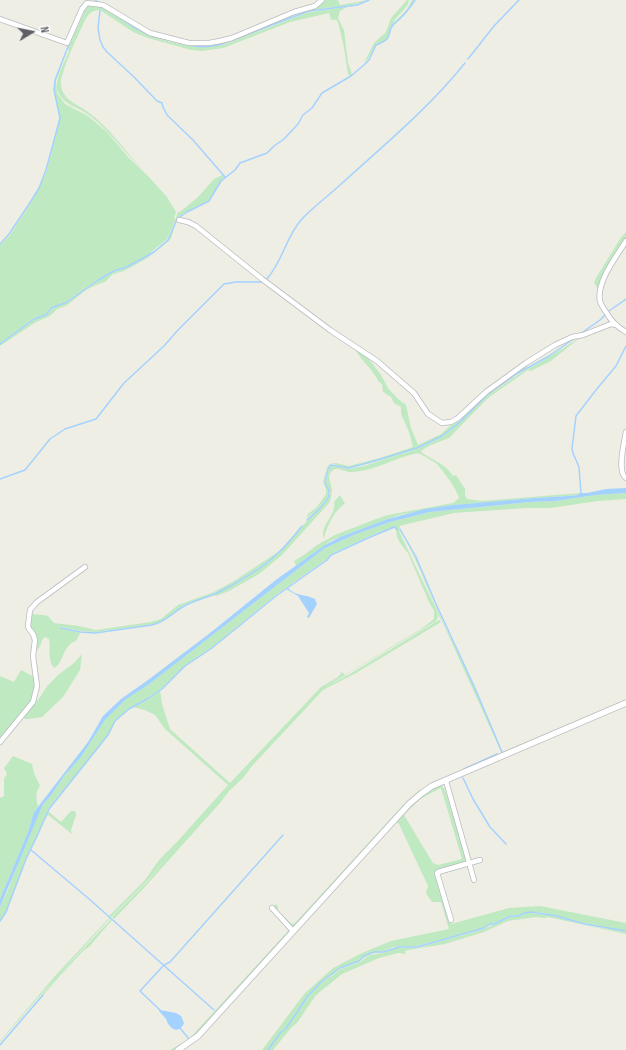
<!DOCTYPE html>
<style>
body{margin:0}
#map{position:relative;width:626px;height:1050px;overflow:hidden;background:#efeee4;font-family:"Sofia Sans Condensed",sans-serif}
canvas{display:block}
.north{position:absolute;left:12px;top:12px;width:40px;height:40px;-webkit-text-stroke:3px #fff;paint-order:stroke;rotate:80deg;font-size:11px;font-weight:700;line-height:16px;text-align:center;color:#5c5f65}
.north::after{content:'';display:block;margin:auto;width:14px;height:18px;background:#5c5f65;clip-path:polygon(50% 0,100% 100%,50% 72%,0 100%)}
</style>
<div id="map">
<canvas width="626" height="1050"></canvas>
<div class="north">N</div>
</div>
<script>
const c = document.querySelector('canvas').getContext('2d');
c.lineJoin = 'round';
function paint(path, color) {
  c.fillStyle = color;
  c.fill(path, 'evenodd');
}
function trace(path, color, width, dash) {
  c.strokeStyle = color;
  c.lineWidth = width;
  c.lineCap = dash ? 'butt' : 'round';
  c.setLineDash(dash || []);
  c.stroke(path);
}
paint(new Path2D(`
 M323,0H338L340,5L368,0C349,8 329,6 309,11C273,20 230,52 193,46C177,43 160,39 146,33C126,25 109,2 87,6L84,9L68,48V43L82,9L88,4L103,5L150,33L189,43L220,42L310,8Z
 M407,0H409C408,9 397,14 393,23L406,11L412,0H414L407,11L393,25L387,39L383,42L376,44L368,59L364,63L374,43L386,32L391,18Z
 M89,5C93,6 98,6 102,7C112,10 123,22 133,27C156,41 200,52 226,44L309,12L347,7L340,11L338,18L344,30L348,63L352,74L350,76L348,74L344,48L338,22L336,20H331L329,13L290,22L223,48L202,51L191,50L148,38L133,32L100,10C87,9 84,24 79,33C75,42 59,76 61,85C63,101 78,104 88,112C110,128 125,151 143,170C124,152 110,131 89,115C78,107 64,105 58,92C53,82 65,61 69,51L68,49L85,10Z
 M66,53L56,81L57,93L65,104L88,116L107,132L129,158L149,177L167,197L176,212L174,218L176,219L167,239L149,254L127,267L114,271L98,279L67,301L50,308L45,315L34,318L0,343V245L10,235L32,201L39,188L47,170L60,118L54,90L55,80Z
 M224,174L225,177L209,200L186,212L177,218L176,217L178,212H180L198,197L214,179Z
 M177,220L171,238L169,241L146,259L124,271L113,274L105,282L96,285L86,290L66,306L57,309L50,316L36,322L0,346V344L35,319L46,316L51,309L67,302L98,280L114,272L127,268L150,255L168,240Z
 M626,232V239L599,290L594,283L596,278L620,239Z
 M582,336L551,361L531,371L528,370L488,398L449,438L431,445L422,450L421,452C432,460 446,464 453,476L456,475L465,489V495L467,499L482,501L580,493V494L567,496L534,498L453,505L399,515L332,540L296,566L294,561L304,555L317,545L335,535L376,519L388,515L453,503L459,498C455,486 445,474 437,464C435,462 422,455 418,453C396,457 375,471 353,472C346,473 341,468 335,469C325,474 331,481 332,490C332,494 331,499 329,503L282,555L259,574L229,591L216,596L214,595L244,579L277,555L307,521L325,504L331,493L326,483L329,469L332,466L348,469L364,466L417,449L442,437L460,422L488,395L519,374L549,357Z
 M354,347L366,355L381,375L388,388L397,398L406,405L411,428L418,445L441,434L483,396L525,365L527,367C513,375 499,384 486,394C471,407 459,426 441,436C415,450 379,463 349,467C343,468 337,464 331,464L327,468L324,483C325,485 328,489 328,492C330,500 312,514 306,519L308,514L317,507L326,494V489L323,482L327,467L330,464L336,463L349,466L380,458L413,447L409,432L401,414V407L394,403L391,397L383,392L382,384C376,380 378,379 374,374C368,365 359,358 354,347Z
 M626,493V499L598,501L550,508H526L454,513L403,525L400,526L399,529L416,558L435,605L474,686L502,752L626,700V702L502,754L442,621C437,615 435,606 432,599C422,575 413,550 398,529L435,607L438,617L436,621L349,673L323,688L177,845L149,879L111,917L109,916L145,880L159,860L176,843L228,785L165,729L155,715L145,710L133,707L147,700L160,690L162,704L170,729L230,783L321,687L338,677L342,672L345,675L421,629L434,619V611L428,600L408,553C403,547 400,544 397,537C396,533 397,530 395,527L392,528L368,537L331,554L327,559L276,595L211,648L185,666L161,689L146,699L129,709L115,721L108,735L48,809L38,834L26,859L6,912L0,921V907L8,890L19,859L40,808L43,804L50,797L64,776L81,757L105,720L125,700L148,685L325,548L356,534L390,522L430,512L530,502L555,501L596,495Z
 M340,495L345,504C335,509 326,528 324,539C319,525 337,515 334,502Z
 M281,550C265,565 233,585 213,594C203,598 194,600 184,605C174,611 167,620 156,624L95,632L80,631L62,627V629L80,633L76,641C63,644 64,663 54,668C47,660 51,648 49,639L45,637C40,640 42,647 36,651L37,638L30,627L31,614L43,615L48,616L54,623L79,626L96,630L151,622L161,619L178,605L214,592L234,581Z
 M439,620L441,622L356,673L323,690L252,766L243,778L229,791L220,803L176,852L143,889L114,919L112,917L149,880L177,845L323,688L350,674Z
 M82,654L80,670L63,697L42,717L29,719H25L23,717L35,702L38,700L48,685L58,675L74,663Z
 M21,670L36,678C40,699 12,726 0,741V676L14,682Z
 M13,756L32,764L34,773L40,786C35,793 36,798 38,806L34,812L28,832L0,899V798L4,796V779L7,774L4,768Z
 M459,771L460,772L426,789L293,927H292L273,907L276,904L278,907V911L292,924L295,923L405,803L420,790Z
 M440,785L443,787L445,790L466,858V861L436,871L451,924L509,908L540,906L626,923V931L585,923L539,912H528L518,915H511L484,928L417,946L393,947L383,951L369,954L359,961L340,968L321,982L307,997L296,1014L286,1027L281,1031L268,1050H262L305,993L333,968L362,953L391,941L449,929L441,902H432L426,893L428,886L399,824L395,821C408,807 422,792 440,785ZM441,788L462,859L438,865L433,863L404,815L420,799Z
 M49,810V812L61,822L71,811H75L76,815L71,830L72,834L48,815L45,818Z
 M271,909L291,931L199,1032L176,1050H170L189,1039L288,931L286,927L270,910Z
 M528,913C548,913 567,920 586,925C599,928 613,929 626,932V934L548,917L545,918L536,917L508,921L484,932L445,944L408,950L405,951L406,954L398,953L379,958L342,974L316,995L297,1023L291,1028L273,1050H269L281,1032L286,1028L297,1014L308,997L321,983L341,969L360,962L369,955L383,953L393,948H417L484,929L511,917L519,916Z
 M109,918H110L37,999L0,1042V1041L55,976Z
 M111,919L112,920L89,947L84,950L58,978L0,1045L56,978Z`), '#bfe9c1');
paint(new Path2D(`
 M626,488V493L596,495L555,501L530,502L430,512L390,522L356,534L325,548L148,685L125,700L105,720L81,757L64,776L50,797L43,804L0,907V899L28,832L34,812L88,742L103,716L121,699L148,680L210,633L277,579L325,545L340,537L388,519L425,509L453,505L534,498L567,496L577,495L581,493H587L606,489Z
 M288,588C294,596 306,594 315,599L317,604L309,618L307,617L309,613L298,596L286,589Z
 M160,1010L176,1013L181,1016L184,1023C181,1031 174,1032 169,1025C167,1023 167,1021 166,1019C164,1016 161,1014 159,1011Z`), '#a4d2ff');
trace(new Path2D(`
 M95,0L98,2
 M100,10L98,28L100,40L103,47L107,52L134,77L157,101L162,103L163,107L167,115L193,140L225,177
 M113,13L132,26L149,35
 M153,36L194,46L203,47L219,45L309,11L357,5L369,0
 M468,59L494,26L519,0
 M0,244L9,234L31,201L39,188L46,170L60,118L54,90L55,80L73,34
 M266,280C282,263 286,237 301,220C313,207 327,197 340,185C383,146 429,108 465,63
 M609,311L626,299
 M580,334L600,320L605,315
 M0,344L34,319L46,315L51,308L67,302L98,280L114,271L127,267L154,252L168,240L177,219L187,212L209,201L221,181L235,170L240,163L267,153L274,146L284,139L298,124L303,115L312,108L322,93L351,76L365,64L369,60L376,45C396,38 385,32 394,24C402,17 409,10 415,0
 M0,479L25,470L50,439L65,429L96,419L124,383L164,346L178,330L224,284L236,282H263
 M581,493L579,467L573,453L572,448L576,416L596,390L616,366L626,346
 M307,520C313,515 331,500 329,492C329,489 326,485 325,483L328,469L331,465L348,468L364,464L417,448L442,436L460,422L488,394L518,373L549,356L575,338
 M400,529L416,557L436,604L474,686L502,752
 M61,628L80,632L95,633L152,625C166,622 174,611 186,605C195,600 205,598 215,594C233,585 263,568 277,554C286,546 294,536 302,526
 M464,769L497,754
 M463,778L473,799L490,827L506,844
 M31,850L88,898L214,1010
 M0,921L6,912L26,859L38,834L49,809L108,735L115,721L129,709L147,699L162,689L185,666L212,648L276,596L327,560L331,555L368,538L392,528L395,527L397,530
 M161,1011L140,991L164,965L170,962L283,835
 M180,1028L189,1039
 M0,1045L43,995
 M268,1050L281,1032L286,1028L296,1014L307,997L321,982L340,968L359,961L364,956L374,952H383L399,947H417L484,928L490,924H494L511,916H518L525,913L532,912L556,916L585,924L626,931`), '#a4d2ff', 1.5);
const minor = new Path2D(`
 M0,19L67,43L82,9L87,3L103,5L150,33L189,43H209L220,41L232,38L294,12L315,6L322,0
 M179,220L188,222L196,226L262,279L330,330L377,361L414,393L428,414L442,423L451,422L458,418L486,392L526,363L555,345L572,337L583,335L611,324L616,325
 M626,241C617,256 596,282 600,301C601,305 604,309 606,312C611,321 617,327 626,332
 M626,432C624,443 618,467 624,476L626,478
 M0,742L33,702L37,686L33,656L35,640L33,634L29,629L28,626L30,610L37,602L85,567
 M446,781L474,880
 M272,908L293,931
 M451,920L437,873L438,872L480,860`);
const tertiary = new Path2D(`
 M178,1050L198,1036L409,804L422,793L432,786L626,703`);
trace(minor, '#b9bbc1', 6);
trace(tertiary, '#b9bbc1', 7);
trace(minor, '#fff', 4.5);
trace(tertiary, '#fff', 5.5);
</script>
